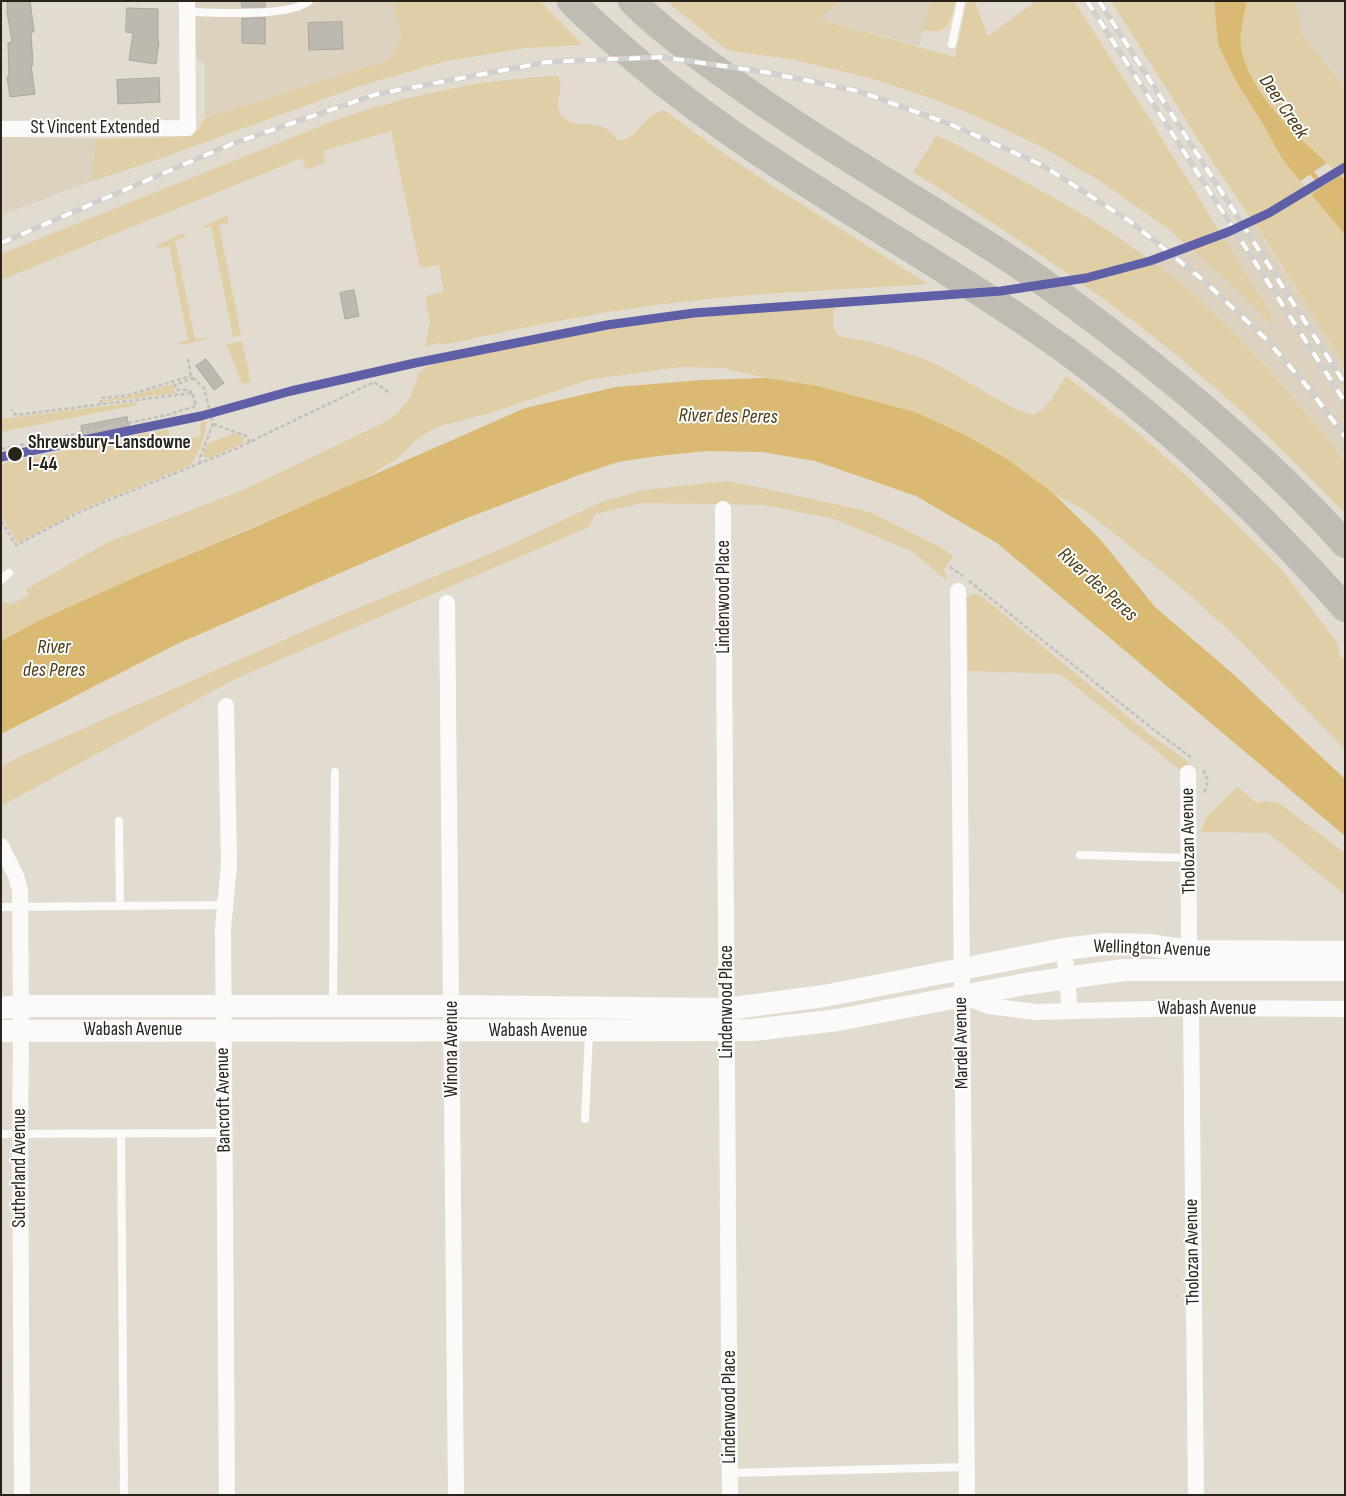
<!DOCTYPE html>
<style>
body{margin:0}
#map{position:relative;width:1346px;height:1496px;overflow:hidden;background:#e2dcd0;font-family:"Sofia Sans Condensed",sans-serif}
canvas{display:block}
.frame{position:absolute;inset:0;border:2px solid #28241c;pointer-events:none}
</style>
<div id="map">
<canvas width="1346" height="1496"></canvas>
<div class="frame"></div>
</div>
<script>
const c = document.querySelector('canvas').getContext('2d');
c.lineJoin = 'round';
function paint(path, color) {
  c.fillStyle = color;
  c.fill(path, 'evenodd');
}
function trace(path, color, width, dash) {
  c.strokeStyle = color;
  c.lineWidth = width;
  c.lineCap = dash ? 'butt' : 'round';
  c.setLineDash(dash || []);
  c.stroke(path);
}
function label(font, color, halo, rows, align = 'center') {
  c.font = font + ' "Sofia Sans Condensed",sans-serif';
  c.lineWidth = 4;
  c.setLineDash([]);
  c.textBaseline = 'middle';
  c.strokeStyle = halo;
  c.fillStyle = color;
  for (const [text, x, y, turn = 0] of rows) {
    c.save();
    c.translate(x, y);
    c.rotate((+turn || 0) * Math.PI / 180);
    c.textAlign = isNaN(turn) ? turn : align;
    if (halo) c.strokeText(text, 0, 0);
    c.fillText(text, 0, 0);
    c.restore();
  }
}
paint(new Path2D(`
 M196,1H393L401,36L391,59L205,118V64L196,57Z
 M839,1H931L919,46L816,18Z
 M1296,1H1345V87L1302,35Z
 M1,137L95,139L92,181L1,215Z
 M1254,224L1345,367V463L1294,398L1258,356L1220,319L1154,264L1192,250L1227,281L1270,324L1274,323L1271,314L1223,238Z`), '#dcd2bf');
paint(new Path2D(`
 M393,1H540L583,45L525,48L442,62L357,87L156,160L92,181L95,139L178,137L197,131L205,118L391,59L401,36Z
 M666,1H840L818,19L955,57L967,1H975L988,36L1032,4L1031,1H1074L1159,134L1271,314L1274,323L1270,324L1227,281L1167,228L1100,181L1042,147L978,117L933,99L866,77L794,60L727,50Z
 M931,1H955C951,22 948,36 923,30Z
 M1111,1H1214L1213,4L1263,124L1281,157L1345,235V367L1265,239L1215,166Z
 M1247,1H1296L1302,35L1345,87V180C1309,147 1248,97 1241,47C1239,32 1244,15 1247,1Z
 M558,76C565,91 555,98 559,110C567,131 593,120 607,129C611,131 615,137 618,141C639,139 643,114 664,110C748,174 839,227 928,284C843,290 757,292 672,303C594,312 518,329 442,345L438,343L425,347L430,322L425,296L444,292L439,265L420,268L391,131L323,151L326,162L306,170L302,158L1,280V254L336,120C408,95 482,79 558,76Z
 M936,136L954,143C1012,176 1073,205 1128,244C1196,291 1257,351 1308,416C1315,424 1343,457 1345,464C1346,476 1345,500 1345,513C1288,454 1229,397 1165,346C1085,282 999,226 913,172Z
 M225,216L228,217V223L219,225L241,335L233,337L211,227L200,228Z
 M183,233L185,234V237L175,240L195,339L206,337L207,339L179,345L178,343L188,340L169,246L157,248L156,246Z
 M834,307L833,325L837,334L842,337L871,342L919,357L940,366L1015,409L1033,415C1049,407 1057,391 1066,376L1138,433L1183,473L1231,519L1281,569L1337,642L1340,656L1345,661V750L1240,641L1182,588L1086,511L1053,493L1007,459L915,412L818,386L766,378L722,368L680,367L588,380L490,413L436,427L418,439L395,460L358,482L140,575L38,621L1,641V602L12,604L29,595L26,589L106,543L243,490L387,421C407,408 413,393 419,372H421L425,367L433,365V364C506,348 578,331 652,321C712,314 773,311 834,307Z
 M242,341L251,382L242,384L226,344Z
 M173,384L175,393L103,402V400L126,397Z
 M137,402V405L1,432V419Z
 M206,421C205,437 200,453 190,465L80,510L17,543L1,515V464L168,429L171,442L200,436L201,422Z
 M234,433L245,439L242,444L209,458L202,456L207,444Z
 M728,481L767,489L870,512L942,548L953,557L944,569L947,581L911,551L834,519L764,505L643,503L595,514L589,527L233,680L1,806V767L19,757L329,620L501,549L599,503L643,490Z
 M973,594L980,595L1149,734L1187,761L1193,769H1179L1060,674L968,671L967,598Z
 M1237,787L1257,803L1265,801L1279,803L1345,853V895L1268,833L1200,832L1207,817Z`), '#e0cea7');
paint(new Path2D(`
 M1214,1H1247C1244,16 1239,33 1241,47C1249,93 1294,133 1327,163L1300,181L1281,157L1263,124L1237,83L1218,44Z
 M1340,175L1345,180V235L1311,194Z
 M766,378L818,386L915,412L963,434L1007,459L1053,493L1100,539L1155,607L1232,673L1345,779V836L997,543L916,496L815,461L762,452L707,451L658,456L618,462L579,475L462,520L177,644L1,734V641L38,621L140,575L255,527L525,408L616,387L702,380Z`), '#daba72');
trace(new Path2D(`
 M1309,169L1326,191`), '#daba72', 4.5);
const building = new Path2D(`
 M8,1H30L34,32H31L33,65H31L35,94L10,97L7,77L9,76L8,43L12,42L7,12Z
 M242,1H265V7H242Z
 M127,8L158,9V41H159L156,64L129,60L133,33L126,32Z
 M265,18V44L242,43V19Z
 M342,22L343,49L309,50L308,23Z
 M159,78L160,102L118,104L117,80Z
 M354,290L359,316L345,319L340,293Z
 M206,359L224,383L214,390L196,366Z
 M127,417L129,427L83,437L81,426Z`);
paint(building, '#beb9b0');
trace(building, '#aaa69c', 1);
trace(new Path2D(`
 M188,359L191,376L204,388L213,424L200,457V463
 M192,393L189,390H176L175,385L194,378
 M101,404V398L125,396L191,376
 M213,424L246,436L250,442
 M1,449L167,415L196,406L192,393L16,415L11,410
 M1,521L16,545L84,510L235,449L374,382L391,394
 M950,567L963,576
 M969,581L1149,726L1192,758
 M1203,770C1208,777 1209,786 1203,794`), '#c2bfbc', 2.5, [4, 2.5]);
trace(new Path2D(`
 M188,12C216,12 288,18 309,1
 M952,44L961,1
 M1,580L9,573
 M119,821L120,906
 M1080,855L1189,858
 M1,907L226,905
 M333,1005L335,772
 M585,1119L589,1033
 M1,1134L225,1133
 M121,1134L124,1495
 M730,1473L966,1467`), '#fbfaf8', 8);
trace(new Path2D(`
 M1,129L188,128L187,1
 M723,509L730,1495
 M958,591L967,1495
 M447,603L456,1495
 M226,706L229,865L223,929L227,1495
 M1188,773L1189,960
 M1,846L16,876L20,890L21,1031L20,1134L22,1495
 M1064,949L1070,1011
 M962,996L989,1006L1036,1012L1191,1008L1345,1009
 M1191,1008L1196,1495`), '#fbfaf8', 16);
trace(new Path2D(`
 M1,1008L21,1006H451L726,1009L824,996L1064,949L1106,944L1149,945L1189,951L1345,952
 M1,1031L753,1030L838,1020L1025,984L1124,970H1345`), '#fbfaf8', 22);
trace(new Path2D(`
 M571,1C589,20 610,37 630,55C752,160 895,234 1028,324C1146,404 1251,502 1345,608
 M632,1C661,30 695,54 727,77C818,143 915,198 1008,258C1045,282 1080,309 1114,335C1197,399 1275,466 1345,544`), '#c0bcb3', 28);
const rail = new Path2D(`
 M1087,1L1345,402
 M1099,1L1345,384
 M1,243L234,143L377,94L547,62L661,57L765,72L858,91L952,125L1042,165L1131,222L1203,280L1266,339L1311,391L1345,437`);
trace(rail, '#d2d0cd', 5.5);
trace(rail, '#fff', 4, [11]);
trace(new Path2D(`
 M1,457L201,416L291,391L415,363L607,325L694,313L1001,291L1086,278L1150,261L1228,232L1269,213L1345,167`), '#5f5fa8', 9);
for (const [x, y, r, color] of [
 [15,454,8,"#28241c"]
]) {
  const dot = new Path2D();
  dot.arc(x, y, r, 0, 2 * Math.PI);
  c.fillStyle = color;
  c.fill(dot);
  trace(dot, '#fff', 2);
}
label('19px', '#28241c', '#fff', [
 ["St Vincent Extended",95,128],
 ["Lindenwood Place",724,597,-90],
 ["Tholozan Avenue",1189,841,-91],
 ["Wellington Avenue",1152,949,2],
 ["Lindenwood Place",727,1002,-90],
 ["Wabash Avenue",1207,1009],
 ["Wabash Avenue",133,1030],
 ["Wabash Avenue",538,1031],
 ["Mardel Avenue",962,1043,-91],
 ["Winona Avenue",452,1049,-90],
 ["Bancroft Avenue",224,1100,-91],
 ["Sutherland Avenue",20,1168,-90],
 ["Tholozan Avenue",1193,1252,-91],
 ["Lindenwood Place",730,1407,-90]
]);
label('bold 19px', '#28241c', '#fff', [
 ["Shrewsbury-Lansdowne",28,443],
 ["I-44",28,465]
], 'left');
label('italic 20px', '#4c3b11', '#fff', [
 ["Deer Creek",1283,107,56],
 ["River des Peres",728,417,1],
 ["River des Peres",1097,585,42],
 ["River",54,648],
 ["des Peres",54,671]
]);
</script>
